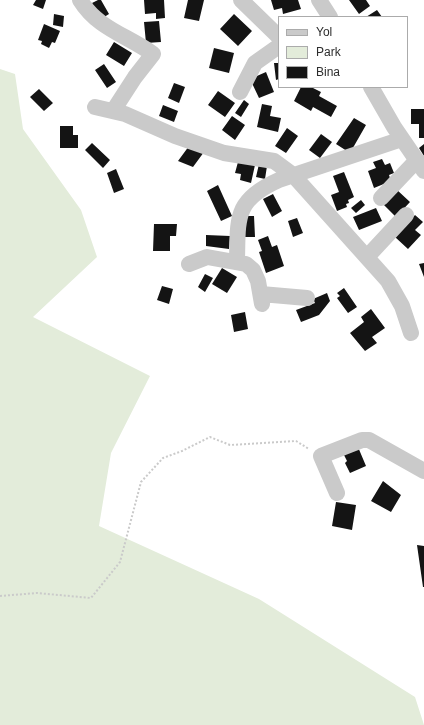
<!DOCTYPE html>
<style>
body{margin:0}
#map{position:relative;width:424px;height:725px;overflow:hidden;background:#fff;font-family:Arial,sans-serif}
canvas{display:block}
.legend{position:absolute;left:278px;top:16px;width:130px;height:72px;box-sizing:border-box;background:#fff;border:1px solid #ababab;margin:0;padding:5px 7px;list-style:none;font-size:12px;color:#2d2d2d}
.legend li{display:flex;align-items:center;gap:8px;height:20px}
.legend b{width:20px;border:1px solid #ababab}
</style>
<div id="map">
<canvas width="424" height="725"></canvas>
<ul class="legend">
<li><b style="height:5px;background:#cacaca"></b>Yol</li>
<li><b style="height:11px;background:#e3ecda"></b>Park</li>
<li><b style="height:11px;background:#141414"></b>Bina</li>
</ul>
</div>
<script>
const c = document.querySelector('canvas').getContext('2d');
c.lineJoin = 'round';
function paint(path, color) {
  c.fillStyle = color;
  c.fill(path, 'evenodd');
}
function trace(path, color, width, dash) {
  c.strokeStyle = color;
  c.lineWidth = width;
  c.lineCap = dash ? 'butt' : 'round';
  c.setLineDash(dash || []);
  c.stroke(path);
}
paint(new Path2D(`
 M0,69L15,74L23,129L81,210L97,257L33,317L150,376L111,453L99,526L259,599L415,697L424,725H0Z`), '#e3ecda');
paint(new Path2D(`
 M36,0H46L43,9L33,5Z
 M98,0H101L109,14L101,19L92,3Z
 M144,0H164L165,18L156,19V13L145,14Z
 M188,0H204L199,21L184,18Z
 M271,0H298L301,9L283,14L282,8L274,10Z
 M349,0H366L370,6L359,14Z
 M377,10L382,17H366Z
 M54,14L64,16L63,27L53,25Z
 M234,14L252,31L238,46L220,29Z
 M159,21L161,42L146,43L144,22Z
 M44,24L60,31L55,43L52,42L49,48L41,44L42,41L38,40Z
 M114,42L132,53L124,66L106,55Z
 M214,48L234,53L229,73L209,68Z
 M274,63H279V79L276,80Z
 M104,64L116,82L107,88L95,70Z
 M266,72L274,92L259,98L250,79Z
 M174,83L185,87L179,103L168,98Z
 M301,87H311L321,92L319,96L337,106L331,117L313,107L311,111L294,101Z
 M39,89L53,103L44,111L30,97Z
 M218,91L235,103L225,117L208,105Z
 M244,100L249,104L241,117L235,113Z
 M262,104L272,106L270,116L281,118L278,132L257,127Z
 M163,105L178,111L174,122L159,116Z
 M411,109H424V138H419V124H411Z
 M232,116L245,125L235,140L222,130Z
 M354,118L366,125L350,153L336,144Z
 M60,126H73V135H78V148H60Z
 M287,128L298,136L286,153L275,146Z
 M321,134L332,142L320,158L309,150Z
 M92,143L110,160L103,168L85,150Z
 M424,144V156L419,148Z
 M189,146L204,152L193,167L178,161Z
 M382,159L385,165L390,163L394,173L389,175L391,181L374,188L368,171L376,168L373,162Z
 M238,162L255,165L251,183L240,180L241,174L235,173Z
 M259,164L267,166L265,179L256,177Z
 M116,169L124,189L114,193L107,173Z
 M344,172L354,197L348,200L349,203L346,204L347,207L337,211L331,195L339,192L333,176Z
 M218,185L232,216L221,221L207,191Z
 M396,189L410,202L396,217L383,204Z
 M273,194L282,211L272,217L263,199Z
 M361,200L365,205L356,213L351,208Z
 M376,208L382,221L359,230L353,217Z
 M415,215L423,222L415,230L421,235L408,249L395,237Z
 M244,216H254L255,237H245Z
 M297,218L303,233L293,237L288,221Z
 M154,224H177L176,236H170V251H153Z
 M206,235L230,236L229,249L206,246Z
 M268,236L272,247L277,245L284,266L266,273L259,252L262,251L258,240Z
 M424,263V277L419,264Z
 M222,268L237,277L227,293L212,284Z
 M205,274L213,278L205,292L198,287Z
 M162,286L173,289L169,304L157,300Z
 M344,288L357,307L348,313L337,298L340,296L337,293Z
 M327,293L330,301L319,315L301,322L296,310L315,303L313,299Z
 M371,309L385,328L372,337L377,343L365,351L350,333L364,322L361,317Z
 M245,312L248,329L234,332L231,315Z
 M358,447L366,466L350,473L345,463L347,461L343,453Z
 M383,481L401,495L391,512L371,501Z
 M336,502L356,505L352,530L332,526Z
 M417,545L424,546V587H423Z`), '#141414');
trace(new Path2D(`
 M0,596L37,593L91,598L120,562L141,482L163,458L182,451L210,437L230,445L296,441L309,449`), '#cacaca', 2, [2, 2]);
trace(new Path2D(`
 M80,0C98,29 127,35 153,54L135,77L113,111
 M241,0L279,37
 M319,0L330,17
 M371,87L394,127L424,171
 M240,92L255,63L279,46
 M95,107L125,114L175,136L224,153L274,161L293,175L388,281L402,306L411,333
 M381,198L417,160
 M367,257L406,215
 M237,262C238,218 234,200 279,180L402,139
 M189,264L207,257L246,264L253,270L258,281L262,304
 M261,294L307,298
 M337,493L321,456L362,440H369L424,471`), '#cacaca', 16);
</script>
